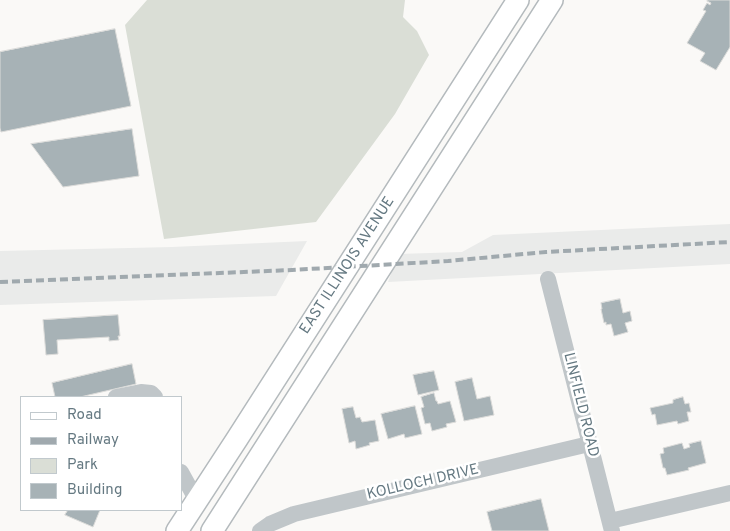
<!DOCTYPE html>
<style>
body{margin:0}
#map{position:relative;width:730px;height:531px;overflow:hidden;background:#faf9f7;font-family:Overpass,sans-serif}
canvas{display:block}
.legend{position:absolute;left:20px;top:396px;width:162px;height:115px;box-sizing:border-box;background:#fff;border:1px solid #c1c9cd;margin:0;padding:6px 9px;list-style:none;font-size:15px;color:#657982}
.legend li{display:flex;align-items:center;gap:10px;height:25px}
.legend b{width:25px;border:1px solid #c1c9cd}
</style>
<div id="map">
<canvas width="730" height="531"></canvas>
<ul class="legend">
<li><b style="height:6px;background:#fff"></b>Road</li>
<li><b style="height:6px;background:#a0a9ae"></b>Railway</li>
<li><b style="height:14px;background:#daded6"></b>Park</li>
<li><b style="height:14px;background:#a7b2b6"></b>Building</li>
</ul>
</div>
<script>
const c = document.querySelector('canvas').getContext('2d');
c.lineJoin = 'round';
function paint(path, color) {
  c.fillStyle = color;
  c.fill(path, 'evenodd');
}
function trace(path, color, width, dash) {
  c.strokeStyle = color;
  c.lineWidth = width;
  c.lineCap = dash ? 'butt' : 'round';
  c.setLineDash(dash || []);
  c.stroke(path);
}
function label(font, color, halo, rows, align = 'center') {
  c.font = font + ' Overpass,sans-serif';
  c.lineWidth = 5;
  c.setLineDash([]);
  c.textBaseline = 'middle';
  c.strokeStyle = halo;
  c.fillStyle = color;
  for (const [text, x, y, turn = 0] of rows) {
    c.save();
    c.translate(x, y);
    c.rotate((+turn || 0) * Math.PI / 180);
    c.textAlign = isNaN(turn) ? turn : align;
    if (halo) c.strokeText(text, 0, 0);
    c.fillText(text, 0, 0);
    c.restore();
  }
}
paint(new Path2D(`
 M730,224V264L388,282L398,254L462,252L493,235Z
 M307,241L276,296L0,305V251L172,247Z`), '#eaebea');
paint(new Path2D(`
 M147,0H405L403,17L417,31L429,55L395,114L316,222L164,239L125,25Z`), '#daded6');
const building = new Path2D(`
 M708,0H730V47L716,70L700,61L705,53L687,43L706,11L703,10L707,3L710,5L711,3L707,1Z
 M115,29L131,106L1,132L0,128V52Z
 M132,129L139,176L63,187L31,144Z
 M620,299L623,313L630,311L632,321L625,323L628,332L614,336L611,324L606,325V322L604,323L601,309H602L601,303Z
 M118,315L120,336H118L119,340L109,341V337L57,340L58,354L46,355L43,320Z
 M132,364L136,384L80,397H55L52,383Z
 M434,371L439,390L418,395L413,375Z
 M472,378L477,399L490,396L494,415L464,421L455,382Z
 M434,393L436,401H437L438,404L450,401L456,422L446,424L447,427L432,431L430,423L425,424L421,408L424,407L421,397Z
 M683,397L685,404L689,403L691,412H687L689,421L678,424L677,421L657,425L655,414L652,415L650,408L673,403V400Z
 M415,406L422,434L405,438L404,434L388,439L381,414Z
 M353,407L356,418L360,417L362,422L375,420L379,441L369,443L370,445L356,449L355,441L349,443L342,409Z
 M701,441L706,463L688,468L689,470L667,475L665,468H663L660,454L664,453L663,448L682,443L684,449L690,447L689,444Z
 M541,499L549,531H492L487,512Z
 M68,510H100L93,527L65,515Z`);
paint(building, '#a7b2b6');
trace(building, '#dbdbd9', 1);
const major = new Path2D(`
 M177,531L237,439L518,0
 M212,531L552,0`);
trace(major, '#b4babd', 24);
trace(new Path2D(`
 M548,279L612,531
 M116,397L141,392L151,393L155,397
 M181,472L197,501
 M610,521L730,493
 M260,531L270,524L294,514L589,444`), '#c0c6c9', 16);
trace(major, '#fff', 21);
trace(new Path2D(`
 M0,282L292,270L448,261L546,252L730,242`), '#a0a9ae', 4, [8, 4]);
label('15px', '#657982', '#fff', [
 ["EAST ILLINOIS AVENUE",348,266,-57],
 ["LINFIELD ROAD",580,405,76],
 ["KOLLOCH DRIVE",423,483,-13]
]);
</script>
